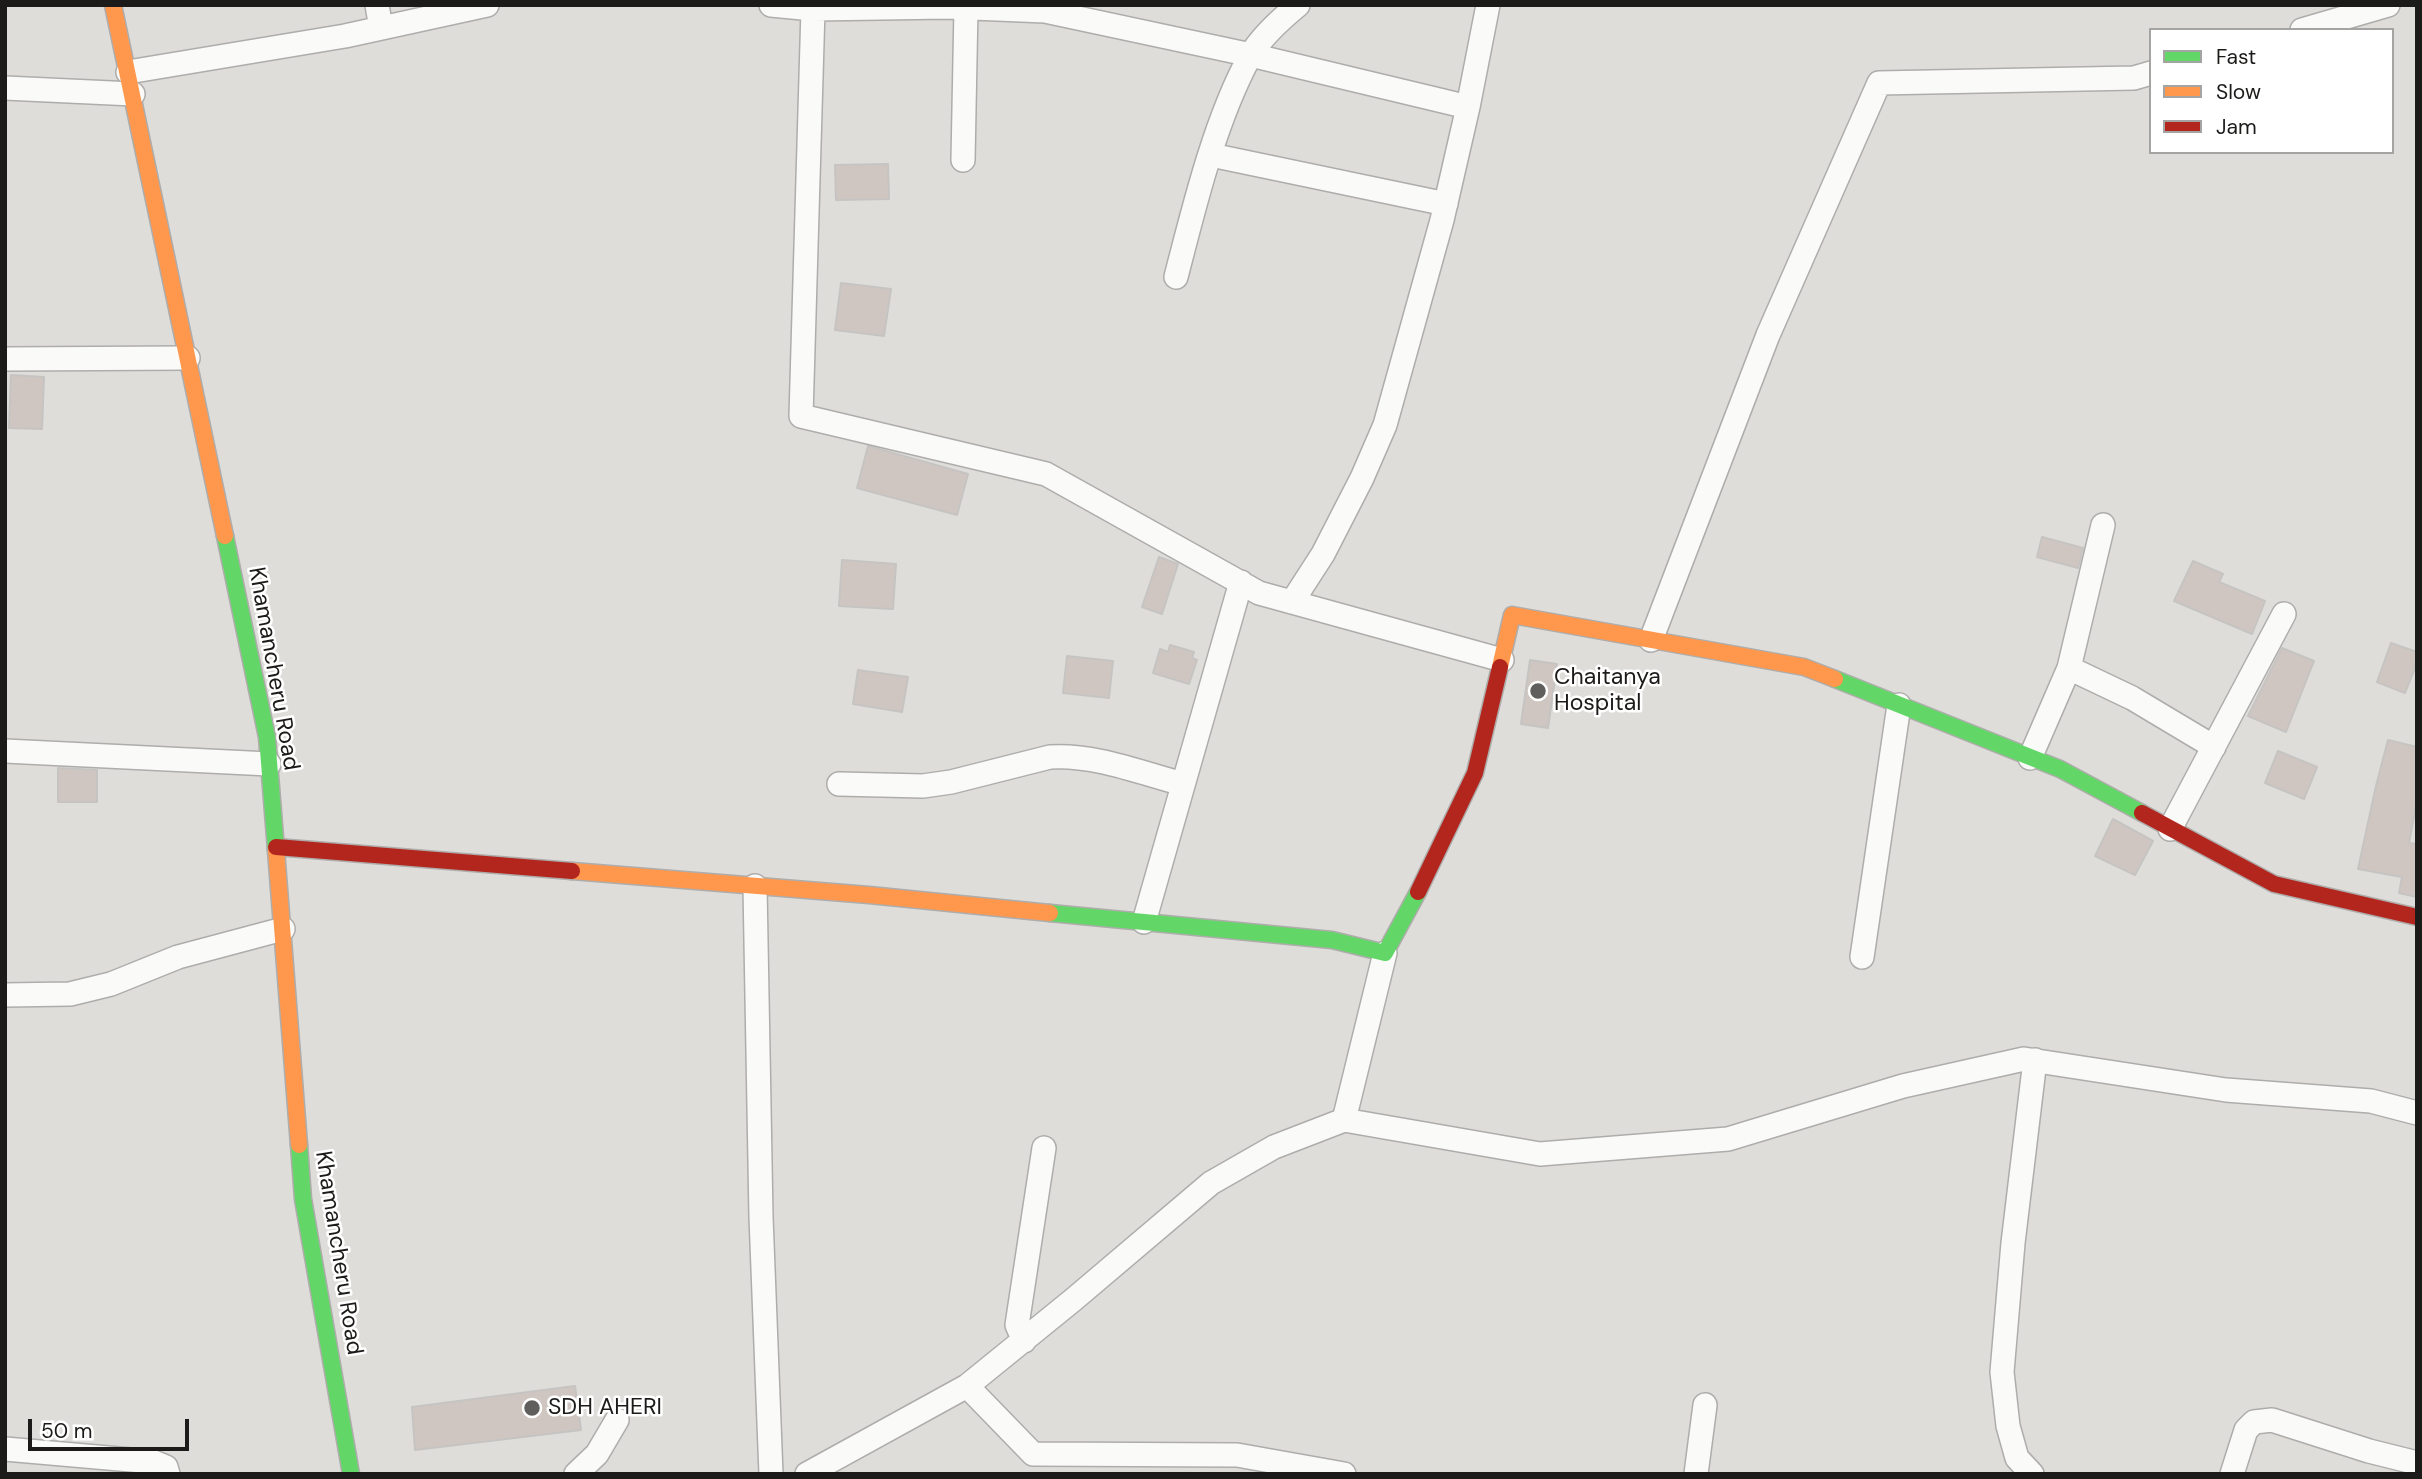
<!DOCTYPE html>
<style>
body{margin:0}
#map{position:relative;width:2422px;height:1479px;overflow:hidden;background:#deddda;font-family:"DM Sans",sans-serif}
canvas{display:block}
.frame{position:absolute;inset:0;border:7px solid #1c1b19;pointer-events:none}
.legend{position:absolute;left:2149px;top:28px;width:245px;height:126px;box-sizing:border-box;background:#fff;border:2px solid #a4a4a3;margin:0;padding:9px 12px;list-style:none;font-size:21px;color:#1c1b19}
.legend li{display:flex;align-items:center;gap:14px;height:35px}
.legend b{width:35px;border:2px solid #a4a4a3}
.scale{position:absolute;left:28px;top:1419px;width:161px;height:32px;box-sizing:border-box;border:4px solid #1c1b19;border-top:0;padding-left:9px;font-size:21px;line-height:24px;white-space:nowrap;color:#1c1b19;-webkit-text-stroke:5px #fff;paint-order:stroke}
</style>
<div id="map">
<canvas width="2422" height="1479"></canvas>
<div class="frame"></div>
<ul class="legend">
<li><b style="height:9px;background:#63d668"></b>Fast</li>
<li><b style="height:9px;background:#ff974d"></b>Slow</li>
<li><b style="height:9px;background:#b3261e"></b>Jam</li>
</ul>
<div class="scale">50 m</div>
</div>
<script>
const c = document.querySelector('canvas').getContext('2d');
c.lineJoin = 'round';
function paint(path, color) {
  c.fillStyle = color;
  c.fill(path, 'evenodd');
}
function trace(path, color, width, dash) {
  c.strokeStyle = color;
  c.lineWidth = width;
  c.lineCap = dash ? 'butt' : 'round';
  c.setLineDash(dash || []);
  c.stroke(path);
}
function label(font, color, halo, rows, align = 'center') {
  c.font = font + ' "DM Sans",sans-serif';
  c.lineWidth = 5;
  c.setLineDash([]);
  c.textBaseline = 'middle';
  c.strokeStyle = halo;
  c.fillStyle = color;
  for (const [text, x, y, turn = 0] of rows) {
    c.save();
    c.translate(x, y);
    c.rotate((+turn || 0) * Math.PI / 180);
    c.textAlign = isNaN(turn) ? turn : align;
    if (halo) c.strokeText(text, 0, 0);
    c.fillText(text, 0, 0);
    c.restore();
  }
}
const building = new Path2D(`
 M888,164L889,199L836,200L835,165Z
 M841,283L891,289L884,336L835,330Z
 M11,375L44,377L42,429L9,428Z
 M868,446L968,474L957,515L857,488Z
 M2042,537L2083,548L2078,568L2037,557Z
 M1159,557L1178,564L1162,614L1142,607Z
 M842,560L896,564L893,609L839,606Z
 M2193,561L2223,574L2219,582L2265,601L2252,634L2174,601Z
 M2391,643L2417,652V663L2405,693L2377,682Z
 M1170,645L1194,652L1192,658L1197,660L1189,684L1153,673L1160,649L1168,652Z
 M2282,648L2314,661L2286,732L2248,716Z
 M1067,656L1113,661L1109,698L1063,693Z
 M1530,660L1557,664L1548,728L1521,724Z
 M858,670L908,677L902,712L853,704Z
 M2388,740L2417,747V801L2409,843L2417,844V897L2399,893L2402,877L2358,869L2376,786Z
 M2278,751L2317,767L2304,799L2265,783Z
 M58,768L97,770V802H58Z
 M2113,819L2153,841L2135,875L2095,856Z
 M575,1386L581,1430L415,1450L412,1407Z`);
paint(building, '#d0c6c1');
trace(building, '#c6c4c2', 2);
const street = new Path2D(`
 M377,5L381,28
 M771,5L813,9L801,416L1046,474L1259,593L1502,660
 M813,5V9L949,7L1045,11L1251,55L1468,107L1442,220L1385,425L1362,478L1323,554L1292,602
 M2302,30L2388,5
 M128,72L345,36L487,5
 M5,88L133,94
 M1468,107L1488,5
 M1211,155L1446,204
 M963,160L966,8
 M1176,277C1194,207 1215,120 1250,56C1261,37 1281,19 1298,5
 M5,359L188,358
 M1651,640L1768,335L1879,83L2134,78L2151,73
 M2069,668L2103,525
 M5,751L269,764
 M2030,758L2069,668L2132,698L2214,747
 M839,784L923,786L951,782L1050,757C1094,754 1141,773 1183,784
 M2170,829L2284,614
 M755,886L761,1217L771,1474
 M1144,922L1241,582
 M1862,957L1899,705
 M5,995L70,994L111,984L178,957L283,929
 M1344,1120L1540,1154L1728,1139L1903,1086L2024,1059L2226,1090L2371,1101L2417,1113
 M1024,1341L1017,1325L1044,1148
 M967,1386L1033,1454L1237,1455L1344,1474
 M5,1449L154,1462L166,1467L168,1474
 M576,1474L597,1454L617,1420
 M807,1474L967,1386L1073,1300L1211,1183L1274,1147L1344,1120L1385,953
 M1696,1474L1705,1405
 M2032,1474L2017,1458L2008,1426L2002,1372L2013,1243L2035,1060
 M2232,1474L2246,1430L2254,1422L2272,1420L2369,1451L2417,1463`);
const fast = new Path2D(`
 M225,536L267,737L276,850
 M1835,679L2060,769L2142,813
 M1050,913L1332,940L1385,953L1418,892
 M299,1145L303,1199L351,1474`);
const slow = new Path2D(`
 M113,5L225,536
 M1500,667L1512,615L1804,667L1835,679
 M276,850L299,1145
 M572,871L869,895L1050,913`);
const jam = new Path2D(`
 M2142,813L2274,884L2417,917
 M276,847L572,871
 M1418,892L1475,773L1500,667`);
trace(street, '#aeadab', 26);
trace(fast, '#aeadab', 19);
trace(slow, '#aeadab', 19);
trace(jam, '#aeadab', 19);
trace(street, '#fafaf9', 23);
trace(fast, '#63d668', 16);
trace(slow, '#ff974d', 16);
trace(jam, '#b3261e', 16);
for (const [x, y, r, color] of [
 [1538,691,9,"#605f5d"],
 [532,1408,9,"#605f5d"]
]) {
  const dot = new Path2D();
  dot.arc(x, y, r, 0, 2 * Math.PI);
  c.fillStyle = color;
  c.fill(dot);
  trace(dot, '#fff', 2.5);
}
label('23px', '#1c1b19', '#fff', [
 ["Khamancheru Road",273,669,80],
 ["Khamancheru Road",338,1253,81]
]);
label('23px', '#1c1b19', '#fff', [
 ["Chaitanya",1554,678],
 ["Hospital",1554,704],
 ["SDH AHERI",548,1408]
], 'left');
</script>
